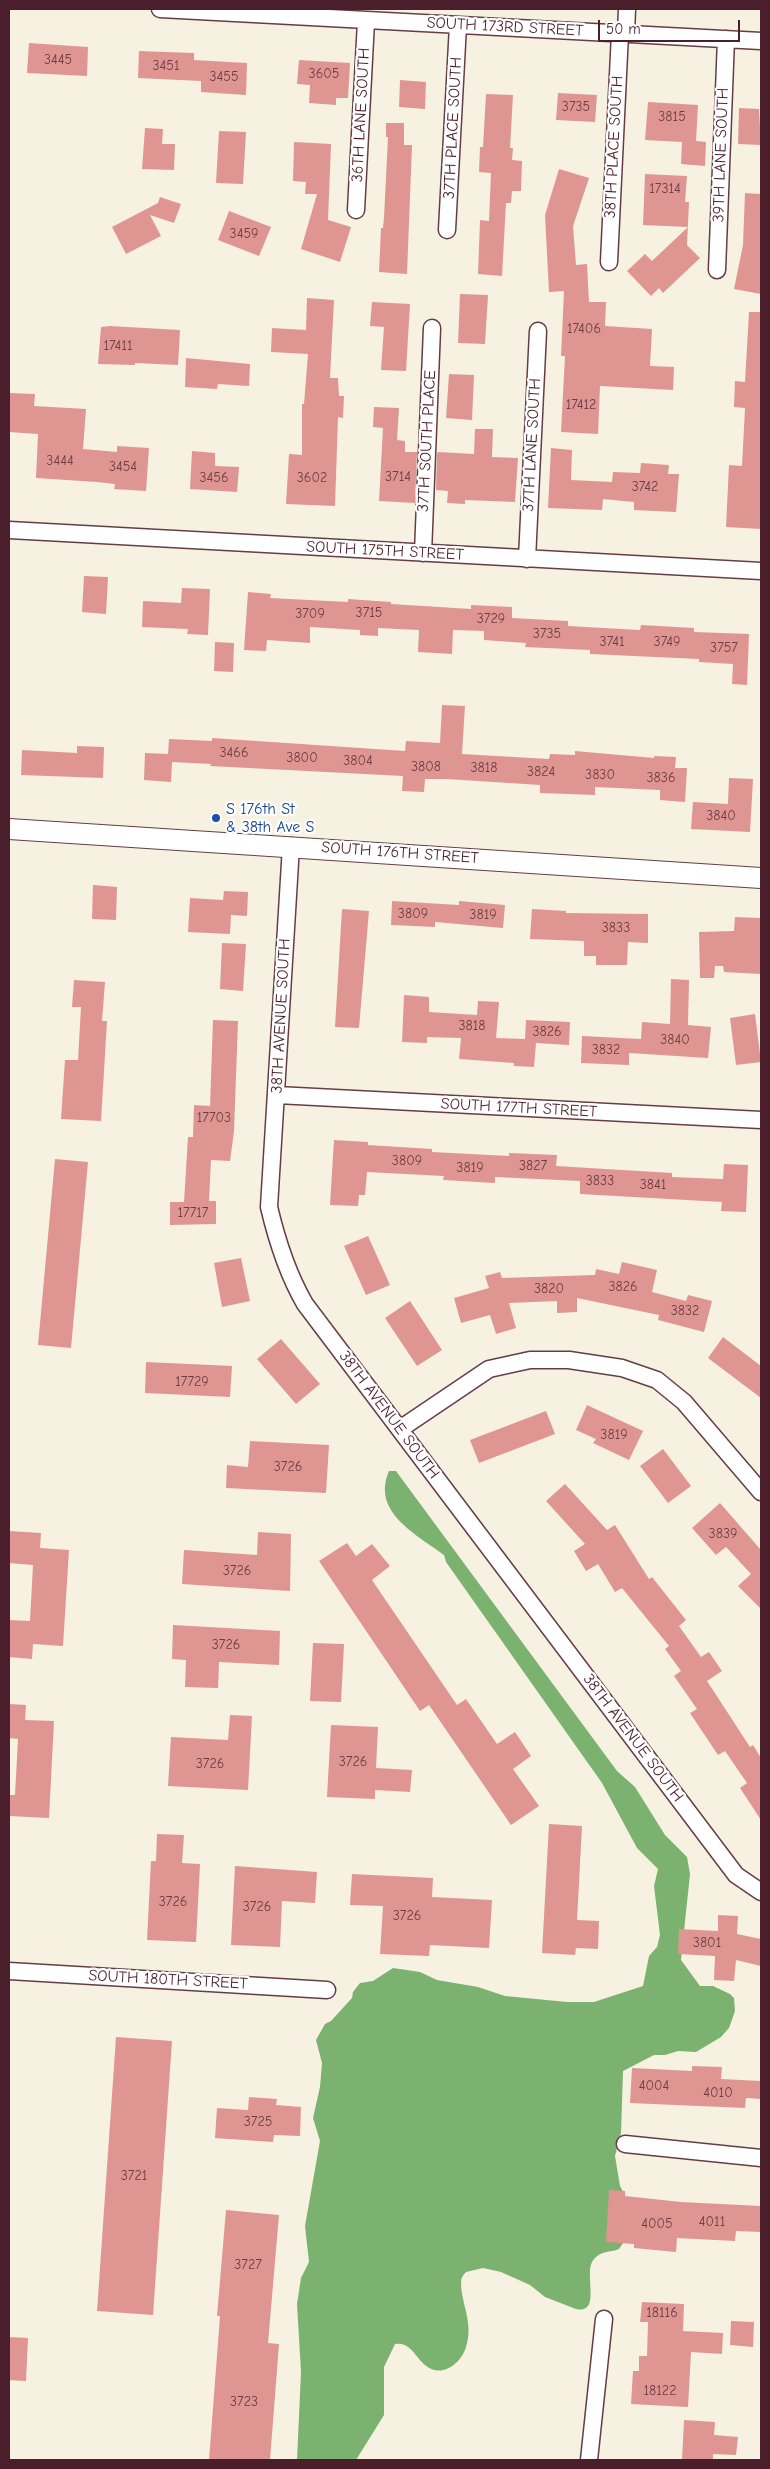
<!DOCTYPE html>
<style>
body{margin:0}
#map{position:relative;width:770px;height:2469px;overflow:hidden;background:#f7f1e2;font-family:"Comic Neue",sans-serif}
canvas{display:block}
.frame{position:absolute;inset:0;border:10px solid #4a1f2b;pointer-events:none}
.scale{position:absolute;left:598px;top:20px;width:142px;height:22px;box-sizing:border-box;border:2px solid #4a1f2b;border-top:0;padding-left:6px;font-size:15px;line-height:18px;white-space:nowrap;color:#4a1f2b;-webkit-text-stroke:4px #fff;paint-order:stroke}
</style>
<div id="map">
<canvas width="770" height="2469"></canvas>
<div class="frame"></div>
<div class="scale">50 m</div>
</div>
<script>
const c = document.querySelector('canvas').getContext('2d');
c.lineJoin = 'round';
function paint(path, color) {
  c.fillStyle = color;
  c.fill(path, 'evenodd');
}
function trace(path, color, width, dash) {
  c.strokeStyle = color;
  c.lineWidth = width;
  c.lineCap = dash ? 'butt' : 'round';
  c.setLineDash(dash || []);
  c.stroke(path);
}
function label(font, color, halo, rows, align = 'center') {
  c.font = font + ' "Comic Neue",sans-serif';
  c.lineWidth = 4.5;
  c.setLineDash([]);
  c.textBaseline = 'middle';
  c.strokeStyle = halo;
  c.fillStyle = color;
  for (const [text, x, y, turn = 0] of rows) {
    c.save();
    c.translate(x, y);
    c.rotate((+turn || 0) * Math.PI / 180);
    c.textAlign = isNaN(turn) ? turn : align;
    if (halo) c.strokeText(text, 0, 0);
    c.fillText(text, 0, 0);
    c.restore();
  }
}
paint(new Path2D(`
 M389,1471H396L617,1771L635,1787L665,1835L687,1857L690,1874L681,1960L700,1986H713L730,1994L734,1998L735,2011L729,2028L721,2037L696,2052L678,2051L665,2055H654L623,2071L621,2133L615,2156L620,2186L626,2197L625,2240L619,2249C609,2253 602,2250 594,2259C582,2271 603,2315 576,2309L545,2297L530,2285L501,2272L483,2268L466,2272C463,2275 461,2278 461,2282C461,2304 474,2323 466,2347C461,2364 441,2379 425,2365C415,2357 411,2342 395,2344L384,2367V2415L356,2460H297L301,2372L297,2304L301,2278L309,2262L305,2226L320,2141L313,2118L320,2087L322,2063L316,2040L325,2024L331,2021L352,1998L353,1992L360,1983L373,1981L393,1968L420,1972L437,1980L478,1987L505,1996L567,2002H594L643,1986L649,1956L657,1947L660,1935L654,1886L658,1869L637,1848L602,1783L446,1562L444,1555C416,1534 371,1512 389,1471Z`), '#7bb26f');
paint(new Path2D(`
 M29,43L88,47L87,76L27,73Z
 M139,51L194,53V60L247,63L246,95L201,92V81L138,78Z
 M299,60L350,63L348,98H336V105L309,103L310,85L297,84Z
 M400,80L426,82L425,109L399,107Z
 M558,93L597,95L595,122L556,120Z
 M486,94L513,95L510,148H513L512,160L522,161L521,191H512L511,203H506L502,276L478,274L480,220L489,221L491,173L479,172L480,147H483Z
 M648,102L698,105L696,141L706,142L705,166L681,164L682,142L645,140Z
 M739,108L759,109L761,145L738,144Z
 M386,123H404V145H412L407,274L379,272L381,228H383L384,217L388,137H386Z
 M145,128L163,129L162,144H175L174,170L142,169Z
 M219,131L246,132L243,184L216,183Z
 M294,142L331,144L328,220L351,227L340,262L301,249L317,194H305L306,182L293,181Z
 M559,169L589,178L573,226L576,265L587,264L589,302H606L605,326L652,329L650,366L674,367L673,390L600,386L598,434L561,432L565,356H561L564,291L549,292L545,215Z
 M645,174L687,176L685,202H689L687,245L700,258L663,293L659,288L651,296L627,271L645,254L652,261L688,227L643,225Z
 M745,193L761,194V294L734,289L743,245Z
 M160,197L181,204L174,223L150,215L161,236L126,254L112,227L158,203Z
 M229,211L271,227L259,256L218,240Z
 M460,294L488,295L485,344L458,343Z
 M307,298L334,300L330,378H338L339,396H344L343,418L338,417L335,506L286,504L289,454L302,455V404H304L308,354L271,352L272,328L306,330Z
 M372,302L410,304L406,371L381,370L384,327L370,326Z
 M749,312H761V529L726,527L729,465L742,466L745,408L734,407L735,381L745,382Z
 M110,326L180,330L178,365L135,363V365L98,364L101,327Z
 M186,358L250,364L249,386L218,384L217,389L185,387Z
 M449,374L474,375L472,420L446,418Z
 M10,393L35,394L34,406L86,409L83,449L117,452V446L149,448L146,491L114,489L115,484L97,482L36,478L38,434L9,432Z
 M374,407L399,408L397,440L405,441V452H417L415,503L379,501L383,428L373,427Z
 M475,429H493L492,457L518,458L515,502L465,500V504L447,503L448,491L436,490L437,454L438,452L474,454Z
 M551,448L572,450L571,480L612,482L613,472L640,473L641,463L669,465L668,474H679L676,512L634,510V502L603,499L602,510L548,508Z
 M192,451L215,453V466L239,467L237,492L190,489Z
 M84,576L108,577L106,614L82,612Z
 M182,588L210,589L208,635L187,634L188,629L142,627L143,601L181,603Z
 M248,592L271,594L270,598L348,602V599L391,602V604L471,609V605L512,607V618L568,621V626L640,630L641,625L694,628V632L749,634L747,685L732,684L733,664L699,662V659L590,654V650L525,647L526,643L484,640V631L453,630L452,654L418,652L419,630L378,628V636L360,635V630L310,627V643L267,640L266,651L244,650Z
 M215,642L234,643L233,672L214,671Z
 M442,705L465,706L462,754L549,759L550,754L575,755V751L654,758V756L676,757L675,768H687L685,802L660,800V790L595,787V795L540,793V785L447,779H425L424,792L402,791L403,776L210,766L211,764L172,762L171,782L144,780L145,753L168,754L169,739L212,741V738L405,751L406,741L440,743Z
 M77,746L104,747L103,778L21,775L22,750L77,753Z
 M729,778L753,779L750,832L691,829L693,802L728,804Z
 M93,885L117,887L116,920L92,919Z
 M224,891L248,892L247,916L231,915L230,934L188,932L190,898L223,900Z
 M392,901L459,905V901L505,905L503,928L435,922V927L391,925Z
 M342,909L369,911L359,1028L335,1027Z
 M532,909L566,911V913L648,914V943L628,942L627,965H596V956H584V941L530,939Z
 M735,917L760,918L761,974L724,972L723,966H715L714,978H700L699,932L734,931Z
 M222,943L246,944L243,991L220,989Z
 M671,979L689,980L688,1025L711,1027L708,1058L629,1053V1065L581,1063L582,1036L641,1039L642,1022L670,1024Z
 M74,980L105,982L102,1021H107L101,1121L61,1119L65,1060H78L81,1007H72Z
 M404,995L429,997V1012L477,1015L478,1001L499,1002L496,1038L525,1039L526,1020L570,1022L569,1045L536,1043L534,1067L514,1066V1063L459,1059L461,1038L427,1037V1043L402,1042Z
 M755,1014L761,1062L736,1065L730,1018Z
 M213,1020L238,1021L234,1131L230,1161L211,1160L209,1201H216V1224L170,1225V1202H184L188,1137H193L194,1105L210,1106Z
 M334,1140L368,1142V1145L432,1149V1152L509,1156V1153L557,1155L556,1166L672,1173V1177L723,1179L724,1164L748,1165L746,1212L721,1211L722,1202L580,1194V1181L495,1177V1183L443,1180L444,1176L367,1172L365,1195H359L358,1206L330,1205Z
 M55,1159L88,1162L71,1348L38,1345Z
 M368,1236L390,1285L366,1295L344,1246Z
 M241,1258L250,1301L222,1307L214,1263Z
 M622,1262L657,1270L652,1292L686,1301L688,1295L712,1301L704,1332L658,1320L659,1315L577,1298V1312L557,1313V1301L509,1303L516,1328L496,1334L490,1315L461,1323L454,1298L489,1288L485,1276L500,1272L502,1278L595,1275L596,1269L619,1274Z
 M410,1301L442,1350L417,1366L385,1318Z
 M723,1337L761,1366V1398L708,1358Z
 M281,1339L320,1384L296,1404L257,1359Z
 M146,1362L232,1366L230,1397L145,1393Z
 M587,1405L643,1431L629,1460L593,1443L596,1439L576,1430Z
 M546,1411L555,1434L479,1463L470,1440Z
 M250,1441L329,1445L326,1493L226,1488L227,1465L248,1467Z
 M663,1449L691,1486L668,1503L640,1466Z
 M565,1484L607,1530L615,1525L649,1579L652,1577L686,1620L679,1626L701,1657L709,1652L722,1671L707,1681L750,1747L753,1745L761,1758V1820L740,1788L747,1783L725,1751L718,1755L690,1713L697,1709L674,1676L681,1671L665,1649L669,1646L622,1588L615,1592L598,1564L586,1571L574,1551L585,1544L546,1501Z
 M720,1503L761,1550V1609L738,1586L751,1574L726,1547L716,1555L692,1528Z
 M9,1531L41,1533L40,1548L69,1550L63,1646L33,1644L32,1659L9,1657V1620L30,1621L33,1565L9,1563Z
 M258,1532L291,1534L290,1591L182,1584L184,1550L257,1555Z
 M347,1543L356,1556L372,1544L390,1566L372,1580L457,1705L466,1699L497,1744L515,1732L531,1756L513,1769L539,1806L511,1825L429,1705L420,1711L319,1561Z
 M173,1625L280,1631L279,1665L219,1662L218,1688L185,1687L186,1660L172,1659Z
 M313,1643L344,1644L341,1702L310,1701Z
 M9,1704L26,1705L25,1720L54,1721L49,1818L9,1816V1795H15L18,1739L9,1738Z
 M230,1715L252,1716L248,1790L168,1786L171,1737L228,1740Z
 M331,1725L378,1727L376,1768L412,1770L410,1792L375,1790V1799L327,1797Z
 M549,1824L582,1826L577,1920L599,1921L598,1949L576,1948L575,1955L542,1953Z
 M157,1834L184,1835L182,1863L200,1864L196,1942L147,1940L151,1861H156Z
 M235,1866L317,1872L315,1903L282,1901L280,1947L231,1945Z
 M352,1874L433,1878L432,1897L492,1900L489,1948L430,1945L429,1956L380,1954L383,1906L350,1905Z
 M718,1915L738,1916L737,1934L761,1939V1966L736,1960L734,1981L714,1980L715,1956L678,1954L679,1929L718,1931Z
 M116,2037L172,2041L153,2315L97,2311Z
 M692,2066L722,2067L721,2079L761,2081V2099L746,2098L745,2108L630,2103L632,2068L692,2071Z
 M249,2097L277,2099L276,2105L301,2107L300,2136L274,2135L273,2142L215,2138L217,2108L248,2110Z
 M609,2190L625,2191V2196L681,2202L761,2206V2232L736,2231L735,2241L677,2238L676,2252L634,2248V2244L606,2242Z
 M226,2210L279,2215L268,2343L279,2344L270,2460H209L220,2316H217Z
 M642,2302L684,2304L683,2331L723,2333L722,2354L691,2352L688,2407L631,2404L633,2371H639V2356H647L648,2322H640Z
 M731,2321L754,2322L753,2347L730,2345Z
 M9,2337L28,2338L26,2381L9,2380Z
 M684,2420L715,2422L714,2435L738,2437L736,2455L713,2454V2460H682Z`), '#df9692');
const minor = new Path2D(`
 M160,9L761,41
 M626,33L627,9
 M356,210L366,21
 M447,230L458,25
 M609,262L620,33
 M717,270L726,39
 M9,530L761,571
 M423,553L432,328
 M527,559L538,331
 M291,846L269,1207C277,1241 287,1273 305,1304L736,1875L761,1892
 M277,1095L761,1120
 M400,1429L489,1369L530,1360H569L622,1368L657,1380L684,1402L761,1492
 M9,1971L327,1990
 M625,2144L761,2158
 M589,2460L604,2319`);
const tertiary = new Path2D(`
 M9,829L761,878`);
trace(minor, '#643e46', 19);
trace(tertiary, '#643e46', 22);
trace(minor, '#fff', 16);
trace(tertiary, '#fff', 20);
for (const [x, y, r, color] of [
 [216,818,5,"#1a4fb4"]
]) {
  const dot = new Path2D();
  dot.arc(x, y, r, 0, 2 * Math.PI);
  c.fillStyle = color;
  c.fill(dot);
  trace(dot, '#fff', 2);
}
label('14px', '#6f3d45', null, [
 ["3445",58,60],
 ["3451",166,66],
 ["3605",324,74],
 ["3455",224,77],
 ["3735",576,107],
 ["3815",672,117],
 ["17314",665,189],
 ["3459",244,234],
 ["17406",584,329],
 ["17411",118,346],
 ["17412",581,405],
 ["3444",60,461],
 ["3454",123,467],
 ["3714",398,477],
 ["3456",214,478],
 ["3602",312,478],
 ["3742",645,487],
 ["3715",369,613],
 ["3709",310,614],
 ["3729",491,619],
 ["3735",547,634],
 ["3741",612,642],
 ["3749",667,642],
 ["3757",724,648],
 ["3466",234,753],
 ["3800",302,758],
 ["3804",358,761],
 ["3808",426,767],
 ["3818",484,768],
 ["3824",541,772],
 ["3830",600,775],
 ["3836",661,778],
 ["3840",721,816],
 ["3809",413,914],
 ["3819",483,915],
 ["3833",616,928],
 ["3818",472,1026],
 ["3826",547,1032],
 ["3840",675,1040],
 ["3832",606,1050],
 ["17703",214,1118],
 ["3809",407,1161],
 ["3827",533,1166],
 ["3819",470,1168],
 ["3833",600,1181],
 ["3841",653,1185],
 ["17717",193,1213],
 ["3826",623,1287],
 ["3820",549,1289],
 ["3832",685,1311],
 ["17729",192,1382],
 ["3819",614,1435],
 ["3726",288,1467],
 ["3839",723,1534],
 ["3726",237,1571],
 ["3726",226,1645],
 ["3726",353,1762],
 ["3726",210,1764],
 ["3726",173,1902],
 ["3726",257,1907],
 ["3726",407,1916],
 ["3801",707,1943],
 ["4004",654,2086],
 ["4010",718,2093],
 ["3725",258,2122],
 ["3721",134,2176],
 ["4011",712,2222],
 ["4005",657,2224],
 ["3727",248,2265],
 ["18116",662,2313],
 ["18122",660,2391],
 ["3723",244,2402]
]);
label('16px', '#4a1f2b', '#fff', [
 ["SOUTH 173RD STREET",505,27,3],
 ["36TH LANE SOUTH",361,115,-87],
 ["37TH PLACE SOUTH",453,128,-87],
 ["38TH PLACE SOUTH",614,147,-87],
 ["39TH LANE SOUTH",721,155,-88],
 ["37TH SOUTH PLACE",427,441,-87],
 ["37TH LANE SOUTH",532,445,-87],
 ["SOUTH 175TH STREET",385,551,3],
 ["SOUTH 176TH STREET",400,853,4],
 ["38TH AVENUE SOUTH",281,1016,-87],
 ["SOUTH 177TH STREET",519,1108,3],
 ["38TH AVENUE SOUTH",389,1415,53],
 ["38TH AVENUE SOUTH",633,1738,53],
 ["SOUTH 180TH STREET",168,1980,3]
]);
label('16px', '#164399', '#fff', [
 ["S 176th St",226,809],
 ["& 38th Ave S",226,827]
], 'left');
</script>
